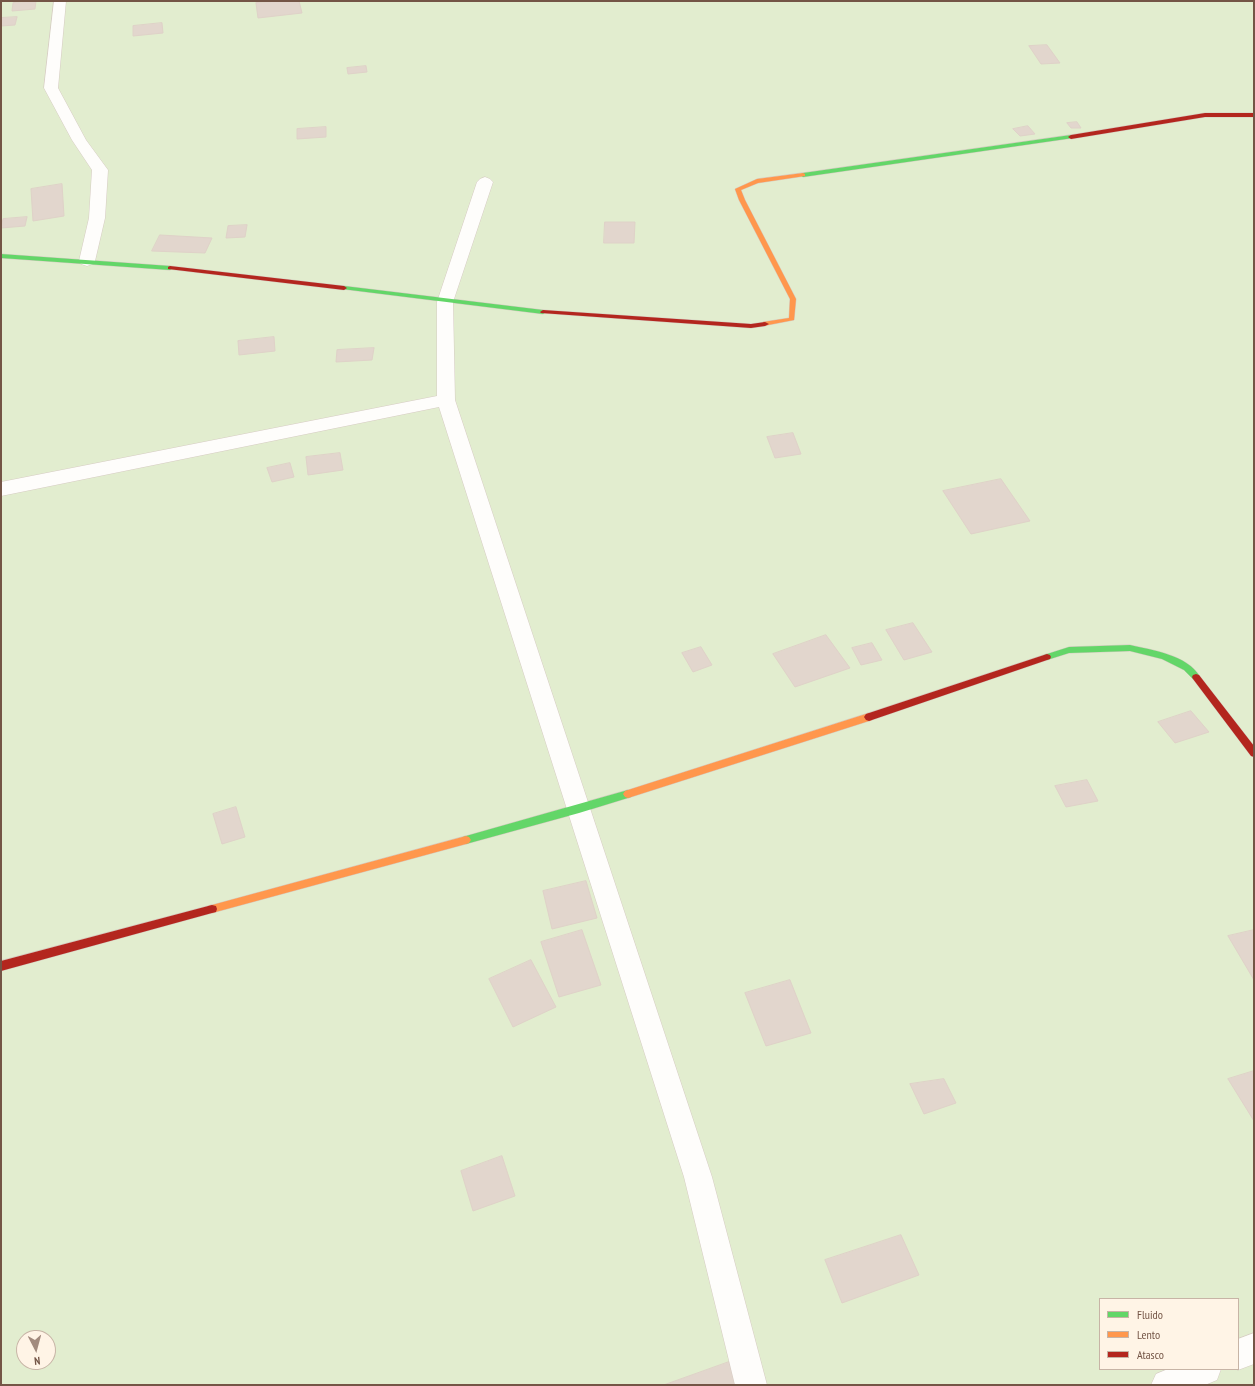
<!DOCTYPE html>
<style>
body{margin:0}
#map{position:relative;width:1255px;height:1386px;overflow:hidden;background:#f6efe6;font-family:"PT Sans Narrow",sans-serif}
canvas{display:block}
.frame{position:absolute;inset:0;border:2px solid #745546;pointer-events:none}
.legend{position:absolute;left:1099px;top:1298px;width:140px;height:72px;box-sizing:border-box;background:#fff4e6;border:1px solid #c7b4a6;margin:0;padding:5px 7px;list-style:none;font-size:12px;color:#745546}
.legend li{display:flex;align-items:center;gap:8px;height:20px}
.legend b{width:20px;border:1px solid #c7b4a6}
.north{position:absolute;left:16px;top:1330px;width:40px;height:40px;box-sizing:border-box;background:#fff4e6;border:1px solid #c7b4a6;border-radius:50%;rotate:174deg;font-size:11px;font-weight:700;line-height:16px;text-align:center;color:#745546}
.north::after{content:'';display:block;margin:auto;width:14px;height:18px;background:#a28b7e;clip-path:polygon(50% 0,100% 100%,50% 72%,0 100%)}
</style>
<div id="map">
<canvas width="1255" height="1386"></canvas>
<div class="frame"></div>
<ul class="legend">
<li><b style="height:5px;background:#63d668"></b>Fluido</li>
<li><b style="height:5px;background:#ff974d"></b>Lento</li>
<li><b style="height:5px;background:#b3261e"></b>Atasco</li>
</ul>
<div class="north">N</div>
</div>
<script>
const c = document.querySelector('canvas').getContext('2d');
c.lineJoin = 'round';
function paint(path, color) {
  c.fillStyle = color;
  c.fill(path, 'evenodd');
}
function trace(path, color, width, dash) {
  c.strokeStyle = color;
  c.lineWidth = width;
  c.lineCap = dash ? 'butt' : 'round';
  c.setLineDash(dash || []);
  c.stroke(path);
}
paint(new Path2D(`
 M1,1H1254V1385H1ZM1100,1299H1238V1369H1100ZM24,1338H48V1362H24Z`), '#e2edcf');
const building = new Path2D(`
 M36,1L35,9L12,11L13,3Z
 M278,1H299L302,13L258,18L256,3Z
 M17,17L15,25L1,26V18Z
 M162,23L163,33L133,36V26Z
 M1047,45L1060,63L1041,64L1029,46Z
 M366,66L367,72L348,74L347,68Z
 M1077,122L1081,128H1071L1067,123Z
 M1028,126L1035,134L1020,136L1013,129Z
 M326,127V137L297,139V129Z
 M62,184L64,216L33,221L31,189Z
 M27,217L25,226L1,228L3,219Z
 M605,222H635L634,243H604Z
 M247,225L245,237L226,238L228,226Z
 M160,235L212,238L205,253L152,251Z
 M274,337L275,351L239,355L238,341Z
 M374,348L372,360L336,362L337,350Z
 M793,433L801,454L775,458L767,437Z
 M340,453L343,470L308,475L306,457Z
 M290,463L294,477L272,482L267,468Z
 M1001,479L1030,521L971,534L943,491Z
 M913,623L932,652L904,660L886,630Z
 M826,635L850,668L795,687L773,654Z
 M872,643L882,660L861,665L852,648Z
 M701,647L712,665L693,672L682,653Z
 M1191,711L1209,732L1175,743L1158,722Z
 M1087,780L1098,801L1066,807L1055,786Z
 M236,807L245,837L222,844L213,814Z
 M586,881L597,918L552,929L543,891Z
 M582,930L601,985L559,997L541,942Z
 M1254,930V980L1228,936Z
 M531,960L556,1007L513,1027L489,979Z
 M790,980L811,1033L766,1046L745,993Z
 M1254,1071V1121L1228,1079Z
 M944,1079L956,1103L924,1114L910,1084Z
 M502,1156L515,1196L473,1211L461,1171Z
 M901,1235L919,1275L842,1303L825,1260Z
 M729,1362L737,1385H664Z`);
paint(building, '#e2d6cd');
trace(building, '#dfd2c8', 1);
const street = new Path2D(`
 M54,1H66L58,88L86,140L108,170L105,218L95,261L93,264L87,266L81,264L79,261L89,218L92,170L72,140L44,88Z
 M485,177L490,179L493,182L453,302L455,400L712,1177L767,1385H735L684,1177L439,407L1,496V482L437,396V302L477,182L480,179Z
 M1254,1333V1364L1238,1370L1235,1369H1238V1339Z
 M1168,1369H1221L1217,1380L1205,1385H1151L1156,1374Z`);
const fast = new Path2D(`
 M1071,135L1073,136V138L803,177L800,175L803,173Z
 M1,254L170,266L173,268L170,270L1,258Z
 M344,286L543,310L546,312L543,314L342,289L341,288Z
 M1130,645C1152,650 1188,655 1200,677L1199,679H1193L1184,670L1162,659L1130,651L1069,653L1047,660L1043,657L1044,655L1069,647Z
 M628,790L631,791L633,794L631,797L579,813L466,844L463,843L461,840L463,837L466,836Z`);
const slow = new Path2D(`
 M803,173L805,174V176L758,183L741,190L745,200L796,299L794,320L763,326V322L789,318L790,299L739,200L735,189L757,179Z
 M869,713L872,714L874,717L872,720L628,798L625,797L623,794L625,791L628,790Z
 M466,836L469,837L471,840L469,843L466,844L212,913L208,912L207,909L208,906L212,905Z`);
const jam = new Path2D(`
 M1205,113H1254V117H1205L1071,139L1068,137L1071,135Z
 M170,266L344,286L347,288L344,290L168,269V267Z
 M543,310L751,324L765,322L769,324L765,326L751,328L541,313L540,312Z
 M1047,654L1050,655L1051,657L1050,659L869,721L866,720L864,717L866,714Z
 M1196,674L1199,675L1254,746V757L1251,756L1193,679L1192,677L1193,675Z
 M212,905L216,906L217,909L216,912L212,913L1,971V961Z`);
trace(street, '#d7ccc4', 1);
trace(fast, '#d6cbc2', 1);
trace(slow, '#d6cbc2', 1);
trace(jam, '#d6cbc2', 1);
paint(street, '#fefdfb');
paint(fast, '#63d668');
paint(slow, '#ff974d');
paint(jam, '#b3261e');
</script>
